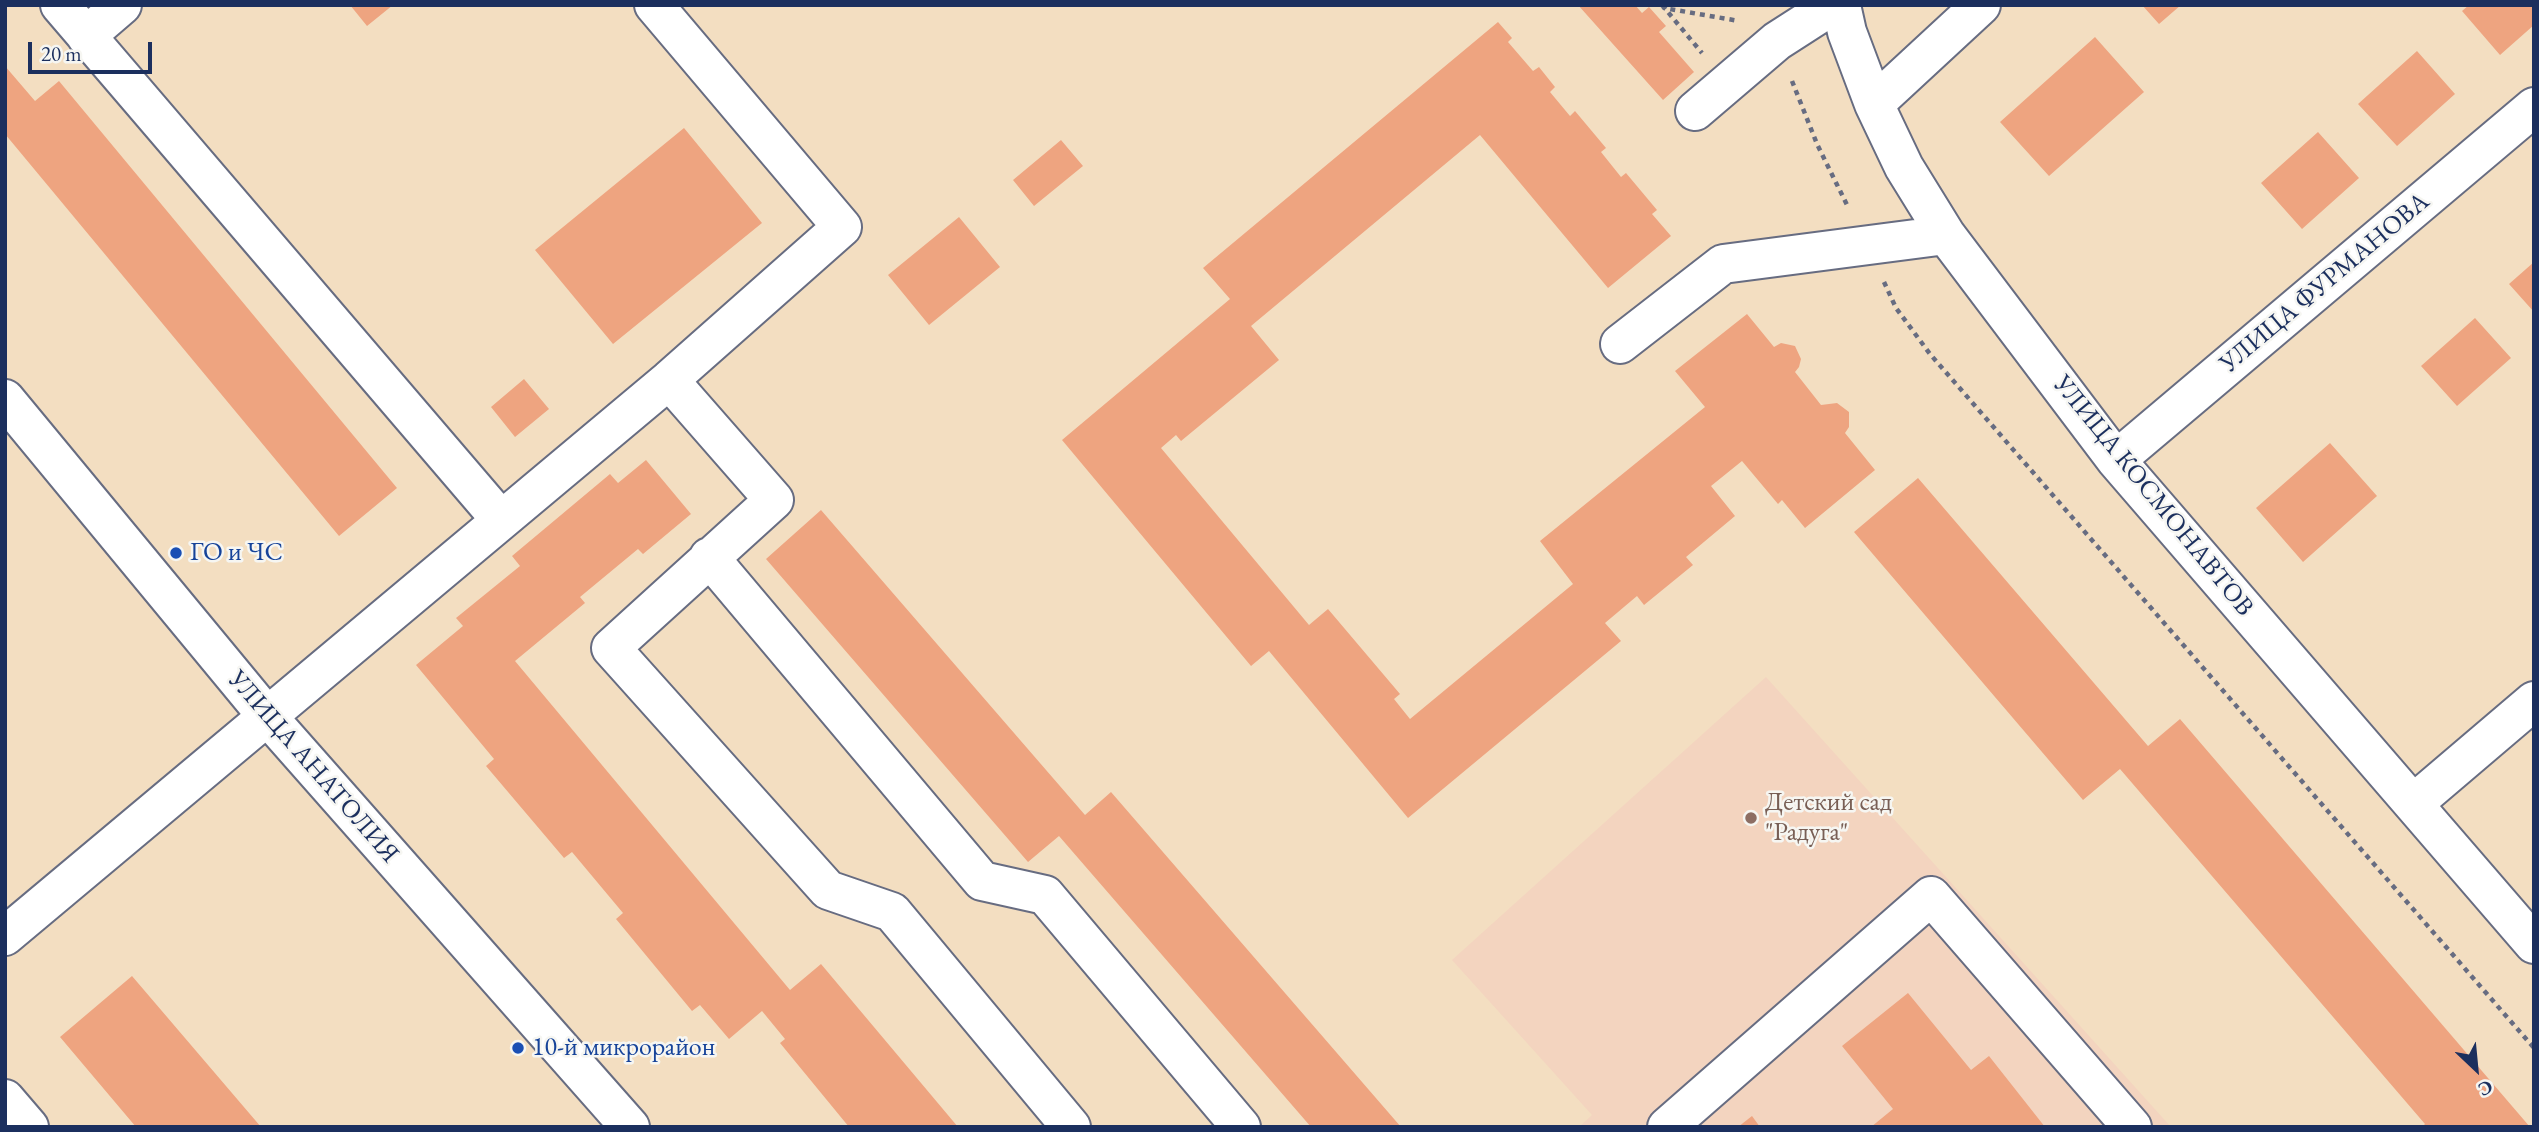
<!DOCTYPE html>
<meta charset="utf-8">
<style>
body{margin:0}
#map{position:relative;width:2539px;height:1132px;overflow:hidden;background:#f3dec1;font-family:"EB Garamond",serif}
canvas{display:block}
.frame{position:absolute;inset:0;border:7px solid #1b2f5e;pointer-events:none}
.north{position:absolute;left:2441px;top:1034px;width:70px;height:70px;-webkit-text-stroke:5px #f6f6f2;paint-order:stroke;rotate:154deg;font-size:19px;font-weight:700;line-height:28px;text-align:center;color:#1b2f5e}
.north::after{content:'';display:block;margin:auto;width:24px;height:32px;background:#1b2f5e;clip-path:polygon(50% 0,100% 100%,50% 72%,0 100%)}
.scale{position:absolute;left:28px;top:42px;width:124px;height:32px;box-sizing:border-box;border:4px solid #1b2f5e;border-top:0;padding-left:9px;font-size:21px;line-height:24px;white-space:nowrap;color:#1b2f5e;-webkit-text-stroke:5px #f6f6f2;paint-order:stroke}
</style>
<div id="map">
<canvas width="2539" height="1132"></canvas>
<div class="frame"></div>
<div class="north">С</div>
<div class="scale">20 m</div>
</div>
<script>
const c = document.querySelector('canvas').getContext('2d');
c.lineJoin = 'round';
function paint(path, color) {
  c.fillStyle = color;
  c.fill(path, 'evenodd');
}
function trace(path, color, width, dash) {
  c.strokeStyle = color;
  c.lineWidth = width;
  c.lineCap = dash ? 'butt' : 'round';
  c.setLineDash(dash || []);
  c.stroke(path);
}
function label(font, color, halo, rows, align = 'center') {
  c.font = font + ' "EB Garamond",serif';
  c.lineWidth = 5;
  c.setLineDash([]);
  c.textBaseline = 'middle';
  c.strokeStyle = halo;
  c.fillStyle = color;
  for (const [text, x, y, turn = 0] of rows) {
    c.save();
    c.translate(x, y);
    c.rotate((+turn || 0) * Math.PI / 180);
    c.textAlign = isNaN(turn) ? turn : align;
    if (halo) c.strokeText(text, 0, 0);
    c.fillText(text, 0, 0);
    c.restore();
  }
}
paint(new Path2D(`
 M1766,677L2171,1127H1579L1592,1115L1452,960Z`), '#f3d4bf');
paint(new Path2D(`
 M350,5H393L367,26Z
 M1578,5H1635L1642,13L1649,7L1666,26L1659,32L1694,72L1663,100Z
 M2142,5H2181L2159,24Z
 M2469,5H2534V25L2500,55L2462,11Z
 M1498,22L1512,38L1508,42L1533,71L1539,67L1555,87L1550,92L1570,116L1575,111L1606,148L1601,152L1621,177L1626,173L1657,210L1652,214L1671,236L1608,288L1480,135L1251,326L1279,360L1181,441L1176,435L1161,448L1309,625L1328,609L1400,694L1394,699L1410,719L1573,584L1540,541L1705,407L1675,371L1747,314L1774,347L1781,343L1795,346L1801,359L1799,367L1795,372L1821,405L1837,403L1849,412V427L1845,433L1875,470L1805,528L1782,500L1778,504L1742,461L1711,486L1735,516L1686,557L1693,565L1644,605L1637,596L1605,623L1621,641L1408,818L1269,651L1251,666L1062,440L1230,299L1203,268Z
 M2095,37L2144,92L2049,176L2000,122Z
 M2417,51L2455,94L2397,146L2358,104Z
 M5,66L35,101L59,81L397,488L339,536L5,134Z
 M684,128L762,223L613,344L535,250Z
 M2318,132L2359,178L2302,229L2261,183Z
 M1061,140L1083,166L1034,206L1013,180Z
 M959,217L1000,267L929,325L888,275Z
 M2534,262V312L2509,284Z
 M2475,318L2511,358L2457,406L2421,366Z
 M524,379L549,409L515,437L491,407Z
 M2330,443L2377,496L2303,562L2256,508Z
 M646,460L691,514L643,554L638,549L580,597L585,603L515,661L790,990L821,964L958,1127H849L780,1043L785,1039L762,1011L729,1039L700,1005L692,1011L616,919L623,913L572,852L564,858L486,766L494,759L416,665L463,626L456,618L520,566L512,556L610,474L618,483Z
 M1918,478L2148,746L2180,719L2530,1127H2422L2425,1124L2120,769L2083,800L1854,532Z
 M821,510L1085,815L1111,792L1401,1127H1311L1059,836L1028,862L766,559Z
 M132,976L261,1127H136L60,1037Z
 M1908,993L1971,1070L1989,1056L2045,1127H1871L1893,1109L1842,1046Z
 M1752,1116L1760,1127H1738Z`), '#eea480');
const minor = new Path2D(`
 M60,5L501,520
 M1841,5L1847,32L1874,104L1904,167L1946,235L2116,460L2534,944
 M86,36L122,5
 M1874,104L1981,5
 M1695,111L1777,41L1833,5
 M1620,344L1723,264L1946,235
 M669,380L774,500L611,648L828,890L892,912L1071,1127
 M5,399L267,716L630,1127
 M2116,460L2534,107
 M709,557L982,881L1045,895L1241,1127
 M2413,804L2534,701
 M5,936L669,380L842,227L654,5
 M5,1099L29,1127
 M1667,1127L1931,896L2132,1127`);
trace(minor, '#676c81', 42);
trace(new Path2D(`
 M1662,5L1702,53
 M1666,5L1664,8L1739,21
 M1792,81L1817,144L1848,207
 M1884,282L1896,308L1930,354L2534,1048`), '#676c81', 4.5, [5, 5]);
trace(minor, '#fff', 38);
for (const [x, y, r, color] of [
 [176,553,7,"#1a4fb4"],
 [1751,818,7,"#8d6e63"],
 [518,1048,7,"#1a4fb4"]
]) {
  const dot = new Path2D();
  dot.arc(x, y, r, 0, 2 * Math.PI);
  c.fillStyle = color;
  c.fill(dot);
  trace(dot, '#f6f6f2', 2.5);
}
label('26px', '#1b2f5e', '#f6f6f2', [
 ["УЛИЦА ФУРМАНОВА",2325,283,-40],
 ["УЛИЦА КОСМОНАВТОВ",2153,496,51],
 ["УЛИЦА АНАТОЛИЯ",313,767,49]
]);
label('26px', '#164399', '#f6f6f2', [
 ["ГО и ЧС",190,553],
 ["10-й микрорайон",532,1048]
], 'left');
label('26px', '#785e54', '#f6f6f2', [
 ["Детский сад",1765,803],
 ["\"Радуга\"",1765,833]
], 'left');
</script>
